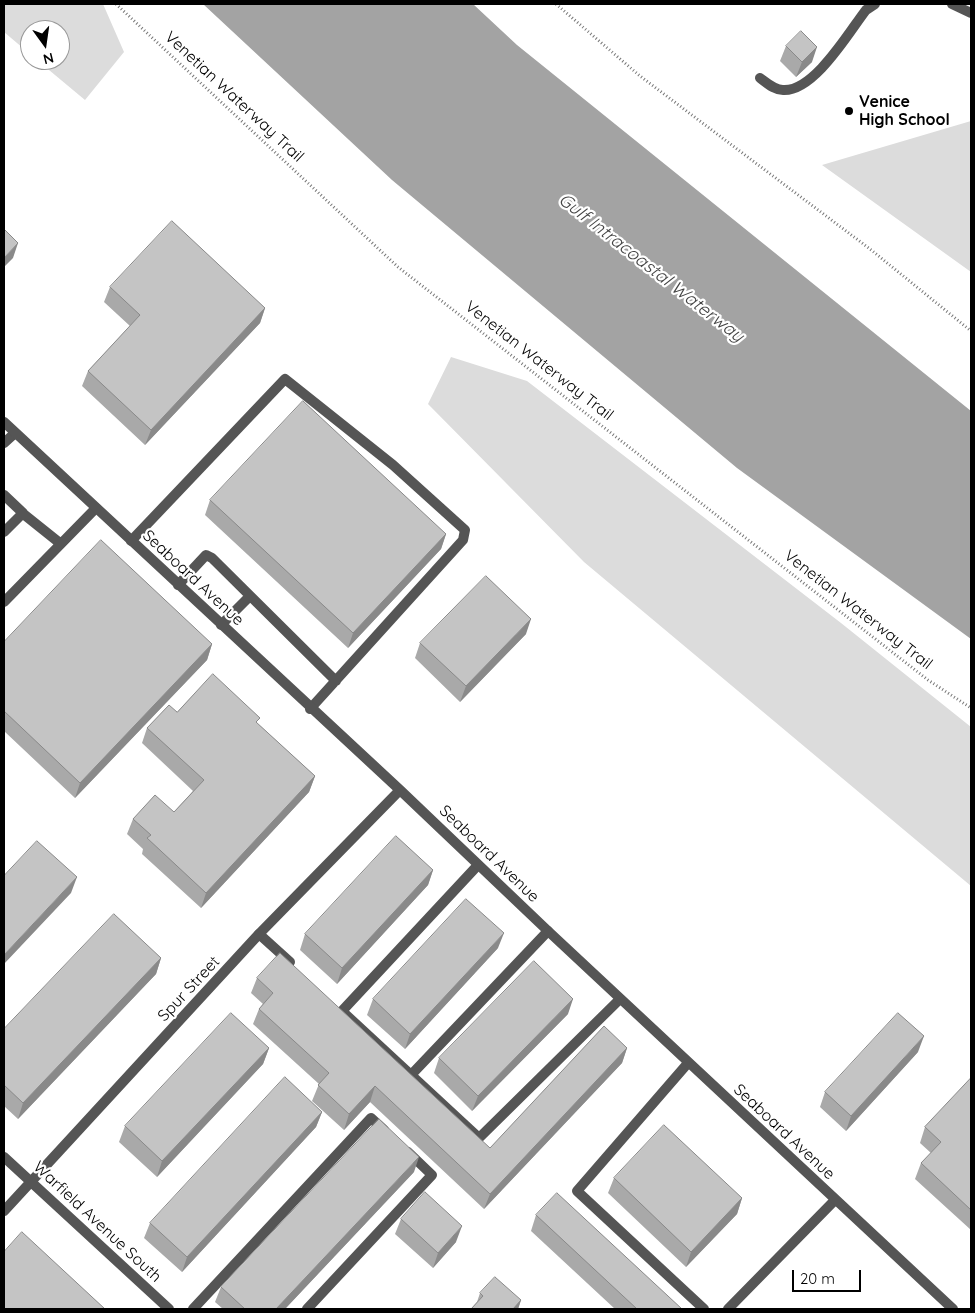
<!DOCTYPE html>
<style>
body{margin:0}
#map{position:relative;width:975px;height:1313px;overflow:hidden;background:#fff;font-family:Quicksand,sans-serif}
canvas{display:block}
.frame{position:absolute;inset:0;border:5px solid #000;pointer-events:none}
.north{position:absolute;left:20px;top:20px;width:50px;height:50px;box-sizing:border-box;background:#fff;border:1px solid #999;border-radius:50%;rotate:166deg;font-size:14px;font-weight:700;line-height:20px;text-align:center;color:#000}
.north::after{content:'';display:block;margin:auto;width:18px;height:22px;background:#000;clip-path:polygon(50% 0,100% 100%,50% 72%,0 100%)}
.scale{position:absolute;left:792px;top:1270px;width:69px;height:22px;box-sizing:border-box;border:2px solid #000;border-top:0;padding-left:6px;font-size:15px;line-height:18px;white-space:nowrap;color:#000;-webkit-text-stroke:4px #fff;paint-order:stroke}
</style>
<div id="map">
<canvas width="975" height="1313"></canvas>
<div class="frame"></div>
<div class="north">N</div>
<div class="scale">20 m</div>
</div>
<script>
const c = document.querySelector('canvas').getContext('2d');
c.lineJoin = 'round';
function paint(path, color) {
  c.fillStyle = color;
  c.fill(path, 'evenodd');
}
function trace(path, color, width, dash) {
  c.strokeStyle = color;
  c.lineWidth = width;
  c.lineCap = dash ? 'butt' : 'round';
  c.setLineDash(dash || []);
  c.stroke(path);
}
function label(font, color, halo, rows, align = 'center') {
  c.font = font + ' Quicksand,sans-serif';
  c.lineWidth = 4.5;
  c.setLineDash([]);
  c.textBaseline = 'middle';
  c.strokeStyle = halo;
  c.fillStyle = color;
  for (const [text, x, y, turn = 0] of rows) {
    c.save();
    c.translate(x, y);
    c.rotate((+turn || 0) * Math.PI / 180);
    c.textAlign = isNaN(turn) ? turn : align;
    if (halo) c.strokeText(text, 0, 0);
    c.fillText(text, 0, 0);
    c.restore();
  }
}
paint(new Path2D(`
 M4,4H103L124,52L85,100L37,60H60V30H30V54L4,32Z
 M971,121V272L822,165Z
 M451,357L527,381L841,623L971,727V886L584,562L428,404Z`), '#dcdcdc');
paint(new Path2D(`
 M203,4H473L517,45L971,411V639L737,468L392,180Z`), '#a3a3a3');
trace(new Path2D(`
 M116,4L398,267L928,680L971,708
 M556,4L640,76L870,249L971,331`), '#777', 3, [1, 2.5]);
trace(new Path2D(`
 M952,4L971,13
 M760,78C767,83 774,90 783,90C814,92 849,32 866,10L875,4
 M4,443L15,433
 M4,495L23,513L4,532
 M21,512L61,544
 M131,541L285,379L393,465L465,530L463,540L310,709
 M178,585L206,555L212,558L336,681
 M4,602L96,508
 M221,625L250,596
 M259,934L290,962
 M342,1011L478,865
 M344,1013L479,1138L620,999
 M688,1063L577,1191L704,1309
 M411,1075L548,931
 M193,1309L371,1118L384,1130
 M307,1309L432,1175L408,1152
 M728,1309L835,1200`), '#555', 10);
trace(new Path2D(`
 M4,422L400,790L548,931L953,1309
 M4,1157L169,1309
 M4,1211L259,934L400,790`), '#555', 10);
paint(new Path2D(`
 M786,46L812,62L796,77L780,61Z
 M110,287L265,308L260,323L145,445L82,386L88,371L130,326L104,302Z
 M210,500L446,534L441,549L348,648L205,515Z
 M526,634L460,702L415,658L420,643Z
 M4,642L212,644L207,660L75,798L4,731Z
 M177,712L258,724L315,776L309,792L201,908L142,854L143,849L127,834L133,819L174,812L193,791L142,743L147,728Z
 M433,870L428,885L337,984L300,950L305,934Z
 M498,948L405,1049L367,1015L373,999Z
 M161,958L156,974L18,1119L4,1106V1029Z
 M257,978L490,1148L627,1048L622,1063L484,1209L370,1102L344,1130L312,1101L319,1084L253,1024L259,1009L263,1004L251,993Z
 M568,1014L472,1111L434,1073L439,1058Z
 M269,1048L263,1064L157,1177L119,1142L125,1126Z
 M918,1052L846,1131L820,1107L825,1092Z
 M971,1078V1230L915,1179L921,1163L931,1153L920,1143L925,1127Z
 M322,1112L316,1127L182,1272L144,1238L150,1223Z
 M414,1172L285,1309H223L215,1302L221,1287Z
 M614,1178L742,1198L737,1214L686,1267L608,1193Z
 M536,1215L682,1309H615L531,1231Z
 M401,1219L456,1242L433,1268L395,1234Z
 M480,1293L521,1300L518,1309H471L477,1302Z`), '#a9a9a9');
paint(new Path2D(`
 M817,47L812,62L796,77L802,62Z
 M18,243L13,258L4,267V258Z
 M265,308L260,323L145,445L151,430Z
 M446,534L441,549L348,648L353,633Z
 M531,619L526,634L460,702L466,686Z
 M212,644L207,660L75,798L80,783Z
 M315,776L309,792L201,908L206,893Z
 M433,870L428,885L337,984L342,968Z
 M77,877L71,893L4,964V955Z
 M504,933L498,948L405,1049L410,1034Z
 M161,958L156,974L18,1119L23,1103Z
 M573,999L568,1014L472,1111L478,1096Z
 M924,1036L918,1052L846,1131L851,1116Z
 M269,1048L263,1064L157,1177L162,1161Z
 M627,1048L622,1063L484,1209L490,1194Z
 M375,1086L370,1102L344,1130L349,1114Z
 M322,1112L316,1127L182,1272L187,1257Z
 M419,1157L414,1172L285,1309H276Z
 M742,1198L737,1214L686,1267L691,1252Z
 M462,1226L456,1242L433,1268L438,1253Z
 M521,1300L518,1309H513Z`), '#898989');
const building = new Path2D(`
 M801,31L817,47L802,62L786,46Z
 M172,221L265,308L151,430L88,371L140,315L110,287Z
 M4,229L18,243L4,258Z
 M303,401L446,534L353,633L210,500Z
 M101,540L212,644L80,783L4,711V642Z
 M486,576L531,619L466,686L420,643Z
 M213,674L260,718L256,722L315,776L206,893L147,838L151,835L133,819L155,795L174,812L204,780L147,728L169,705L177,712Z
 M396,836L433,870L342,968L305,934Z
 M37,841L77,877L4,955V876Z
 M466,899L504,933L410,1034L373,999Z
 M114,914L161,958L23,1103L4,1085V1029Z
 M280,953L490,1148L604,1026L627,1048L490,1194L375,1086L349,1114L318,1085L329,1073L259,1009L273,993L257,978Z
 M534,961L573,999L478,1096L439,1058Z
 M231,1013L269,1048L162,1161L125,1126Z
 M898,1013L924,1036L851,1116L825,1092Z
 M285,1077L322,1112L187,1257L150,1223Z
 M971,1078V1210L921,1163L941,1142L925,1127Z
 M379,1119L419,1157L276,1309H245L221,1287Z
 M664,1125L742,1198L691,1252L614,1178Z
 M425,1192L462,1226L438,1253L401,1219Z
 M557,1193L682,1309H637L536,1215Z
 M22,1232L105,1309H4V1252Z
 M495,1277L521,1300L513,1309H471L483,1296L480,1293Z`);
paint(building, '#c4c4c4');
trace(building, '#898989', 1);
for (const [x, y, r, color] of [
 [849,111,5,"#000"]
]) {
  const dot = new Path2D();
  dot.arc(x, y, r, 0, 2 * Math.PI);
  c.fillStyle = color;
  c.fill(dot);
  trace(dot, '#fff', 2);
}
label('16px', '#000', '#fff', [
 ["Venetian Waterway Trail",234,97,43],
 ["Venetian Waterway Trail",539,361,38],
 ["Seaboard Avenue",193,578,43],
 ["Venetian Waterway Trail",858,610,38],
 ["Seaboard Avenue",489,854,44],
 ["Spur Street",189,989,-47],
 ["Seaboard Avenue",784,1132,43],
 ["Warfield Avenue South",97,1222,43]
]);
label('bold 16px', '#000', '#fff', [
 ["Venice",859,102],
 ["High School",859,120]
], 'left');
label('italic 18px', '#444', '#fff', [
 ["Gulf Intracoastal Waterway",651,268,38]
]);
</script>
